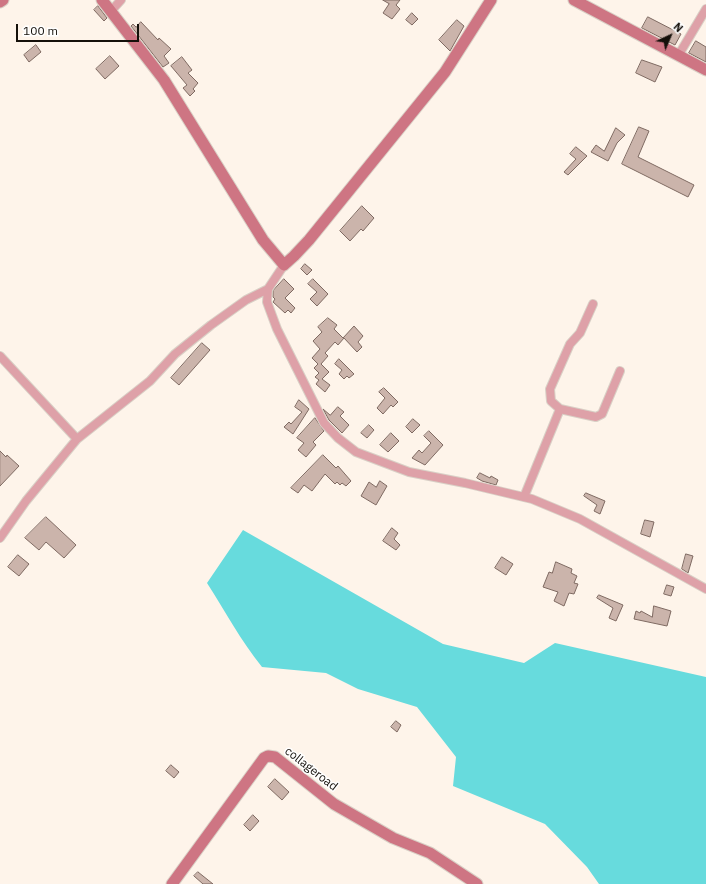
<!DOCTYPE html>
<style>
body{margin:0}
#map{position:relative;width:706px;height:884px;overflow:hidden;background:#fef4ea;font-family:"IBM Plex Sans",sans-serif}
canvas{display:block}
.north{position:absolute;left:650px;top:16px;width:40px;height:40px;-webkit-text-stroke:3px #fff;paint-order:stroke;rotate:44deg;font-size:11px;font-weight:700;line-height:16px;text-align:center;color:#15100a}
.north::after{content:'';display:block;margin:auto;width:14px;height:18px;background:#15100a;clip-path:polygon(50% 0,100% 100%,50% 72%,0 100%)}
.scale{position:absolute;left:16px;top:24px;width:123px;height:18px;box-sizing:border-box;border:2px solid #15100a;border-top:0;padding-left:5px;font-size:12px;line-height:14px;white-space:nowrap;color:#15100a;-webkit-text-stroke:3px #fff;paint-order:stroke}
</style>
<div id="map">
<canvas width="706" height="884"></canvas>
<div class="north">N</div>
<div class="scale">100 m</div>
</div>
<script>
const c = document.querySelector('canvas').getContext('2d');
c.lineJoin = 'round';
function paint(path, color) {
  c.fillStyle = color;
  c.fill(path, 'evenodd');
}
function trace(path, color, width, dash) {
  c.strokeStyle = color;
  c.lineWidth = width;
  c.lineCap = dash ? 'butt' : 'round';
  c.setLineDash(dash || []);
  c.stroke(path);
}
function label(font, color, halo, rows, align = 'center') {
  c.font = font + ' "IBM Plex Sans",sans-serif';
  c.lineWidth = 3;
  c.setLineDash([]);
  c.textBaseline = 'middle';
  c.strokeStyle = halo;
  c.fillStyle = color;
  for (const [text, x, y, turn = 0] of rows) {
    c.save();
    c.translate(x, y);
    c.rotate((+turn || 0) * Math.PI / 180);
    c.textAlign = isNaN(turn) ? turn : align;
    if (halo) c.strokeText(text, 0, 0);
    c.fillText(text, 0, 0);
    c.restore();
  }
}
paint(new Path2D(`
 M243,530L443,644L524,663L555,643L706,677V884H599L587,867L545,824L453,786L456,757L417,707L358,689L326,673L262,667C241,641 225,611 207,583Z`), '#67dbdd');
const building = new Path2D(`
 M383,0H400L396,5L400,9L392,19L383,13L389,4Z
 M98,6L107,18L104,21L94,10Z
 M412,13L418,19L412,25L406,20Z
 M648,17L681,34L675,45L642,28Z
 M457,20L464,26L450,51L439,40Z
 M141,22L158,40L159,38L171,49L164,56L169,63L163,67L131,26L133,24L136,27Z
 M696,41L706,47V62L689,53Z
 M36,45L41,52L29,62L24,55Z
 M110,56L119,66L105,79L96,69Z
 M182,57L192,70L188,73L198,83L193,89L195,91L190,96L183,88L187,85L171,66Z
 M642,60L662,67L655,82L636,73Z
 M639,127L649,131L638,157L694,185L688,197L622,164Z
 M616,128L625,135L617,143L608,161L591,152L596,145L604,151Z
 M576,147L587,156L568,175L564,172L576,159L570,154Z
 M362,206L374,218L363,231L361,229L350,241L340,231Z
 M305,264L312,270L307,275L301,269Z
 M284,279L294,289L285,298L295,308L291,313L288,310L285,313L273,302L275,299L273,297V291Z
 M313,279L328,294L317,306L310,299L317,292L308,284Z
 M328,318L337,325L334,329L343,338L354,326L363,336L358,342L362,347L357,352L344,338L338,345L335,342L325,353L328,356L321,364L329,372L322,379L330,385L325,392L316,384L319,380L315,377L319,373L314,368L318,364L312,358L320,349L313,341L322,332L318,327Z
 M202,343L210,350L179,385L171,378Z
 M339,359L354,374L349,378L347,376L344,379L339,374L342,370L335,364Z
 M384,388L398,402L393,407L391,405L383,414L377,408L385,398L379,392Z
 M299,400L309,409L293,434L284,427L289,422L291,424L302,412L295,407Z
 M338,407L344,412L340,416L349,425L342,433L329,420L323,409L330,415Z
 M315,418L324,431L313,442L316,445L306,457L298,450L304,443L297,438Z
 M413,419L420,425L412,433L406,427Z
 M369,425L374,430L367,438L361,433Z
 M429,431L443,445L425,465L412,458L419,450L422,453L431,443L424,436Z
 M391,433L399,441L388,452L380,445Z
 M0,451L6,457L7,455L19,466L0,486Z
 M323,455L336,468L338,466L351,481L346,486L342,483L340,485L337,482L335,484L325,474L312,491L304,485L298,493L291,488Z
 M480,473L490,478L491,476L498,480L496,485L482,481L477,478Z
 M380,481L387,486L376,505L361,496L369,482L376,487Z
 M586,493L605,501L600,514L594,511L597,505L584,496Z
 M46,517L76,545L64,558L46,542L39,550L25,538Z
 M645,520L654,522L650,537L641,534Z
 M392,528L398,533L394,539L400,545L396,550L383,541Z
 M686,554L693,556L688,573L682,569Z
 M18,555L29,564L19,576L8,567Z
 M502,557L513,564L506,575L495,568Z
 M556,562L572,569L571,573L577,576L574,583L578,584L574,594L569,593L564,606L554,601L558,592L543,587L549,572L552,573Z
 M667,585L674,587L671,596L664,594Z
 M599,595L623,605L616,621L609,618L613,608L597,598Z
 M654,606L671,611L667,626L634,619L636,611L640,613L641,611L652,617Z
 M396,721L401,725L397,732L391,727Z
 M171,765L179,772L174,778L166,771Z
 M275,779L289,792L282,800L268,787Z
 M253,815L259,821L250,831L244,825Z
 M198,872L213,884H203L194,876Z`);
paint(building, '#cbb4ab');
trace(building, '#7f6a62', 1);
const street = new Path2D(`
 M111,11L121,0
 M678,56L706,9
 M284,265L268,289L267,302L277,329L324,423L338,438L356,452L409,472L465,483L532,499L580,519L706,589
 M0,356L77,439L150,381L175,354L211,325L246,300L268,289
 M560,409L551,401L550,389L570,344L580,333L593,304
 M524,497L560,409L596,417L602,414L620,371
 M0,538L26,501L77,439`);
const secondary = new Path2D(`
 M102,0L164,80L263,240L284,265L294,256L309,240L445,72L491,0
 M574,0L706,70
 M0,2L3,0
 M172,884L264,758L268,756L275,757L334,804L393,838L430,853L477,884`);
trace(street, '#d9d0c6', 10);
trace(secondary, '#d9d0c6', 13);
trace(street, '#dea1a8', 8);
trace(secondary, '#ce7583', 11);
label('12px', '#15100a', '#fff', [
 ["collageroad",311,769,38]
]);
</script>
